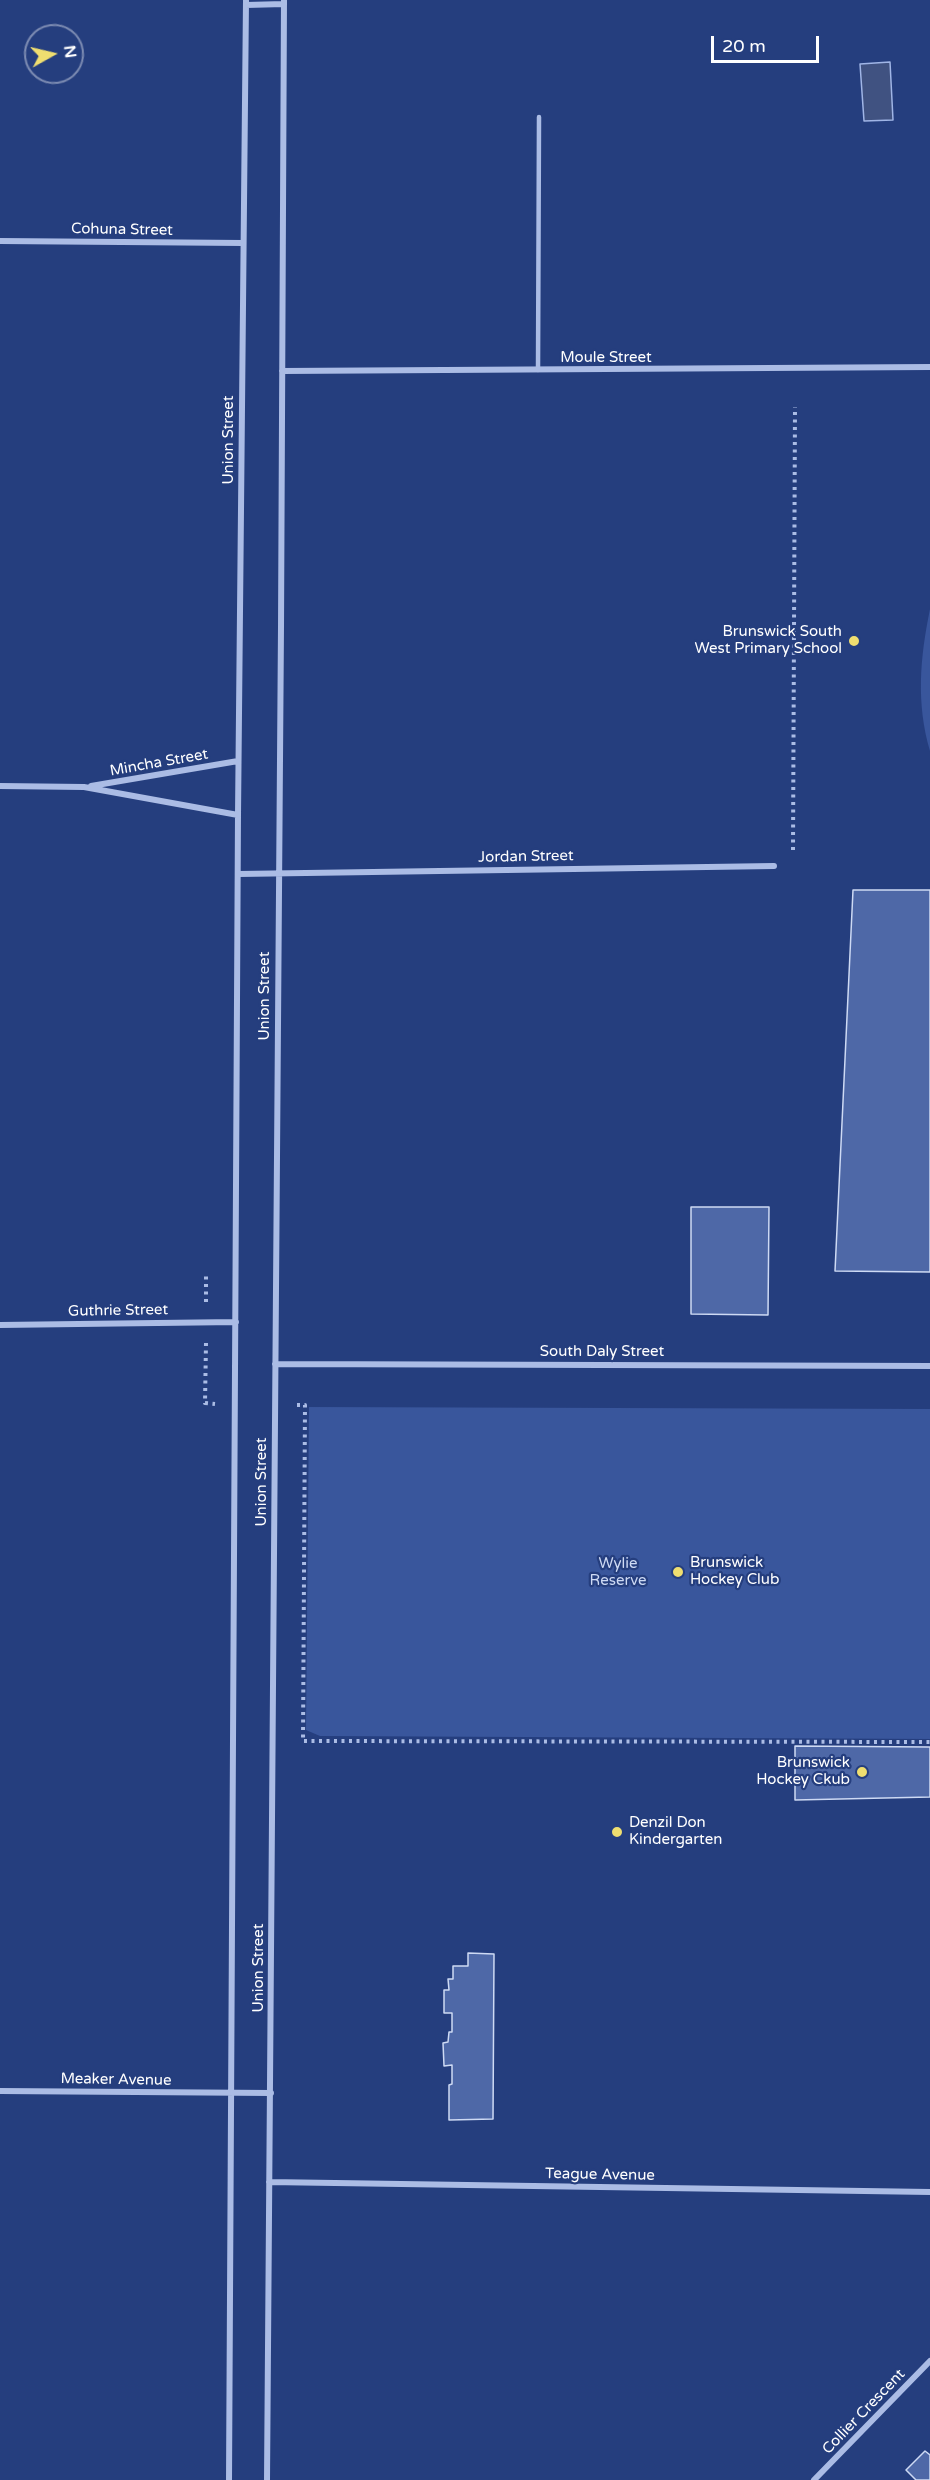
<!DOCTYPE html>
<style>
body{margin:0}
#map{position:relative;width:930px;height:2480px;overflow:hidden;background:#253e7e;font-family:"Varela Round",sans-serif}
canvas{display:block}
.north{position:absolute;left:24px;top:24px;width:60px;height:60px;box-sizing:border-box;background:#253e7e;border:2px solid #7c8bb2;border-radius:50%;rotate:82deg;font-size:16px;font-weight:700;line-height:24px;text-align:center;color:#fff}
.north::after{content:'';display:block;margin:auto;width:21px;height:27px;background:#efde70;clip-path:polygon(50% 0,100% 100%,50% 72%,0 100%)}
.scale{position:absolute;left:711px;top:36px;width:108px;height:27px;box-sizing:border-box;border:3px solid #fff;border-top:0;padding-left:8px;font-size:18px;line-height:21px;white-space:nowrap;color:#fff;-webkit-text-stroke:4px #253e7e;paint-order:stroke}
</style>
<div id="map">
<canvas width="930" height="2480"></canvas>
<div class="north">N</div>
<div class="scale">20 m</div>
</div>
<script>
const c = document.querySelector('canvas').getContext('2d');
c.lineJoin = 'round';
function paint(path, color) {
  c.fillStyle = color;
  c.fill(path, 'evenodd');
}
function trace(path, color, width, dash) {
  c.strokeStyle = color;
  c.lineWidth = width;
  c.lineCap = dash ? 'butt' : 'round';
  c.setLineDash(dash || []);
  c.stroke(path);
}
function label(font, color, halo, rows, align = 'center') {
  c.font = font + ' "Varela Round",sans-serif';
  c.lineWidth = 4.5;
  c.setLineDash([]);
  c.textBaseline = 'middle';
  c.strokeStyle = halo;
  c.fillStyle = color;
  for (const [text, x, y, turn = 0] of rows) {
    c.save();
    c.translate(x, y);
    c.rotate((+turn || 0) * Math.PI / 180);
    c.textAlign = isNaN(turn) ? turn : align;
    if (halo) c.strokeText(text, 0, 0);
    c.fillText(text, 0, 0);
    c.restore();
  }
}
paint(new Path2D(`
 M930,609V751C916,703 920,658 930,609Z
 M309,1407L930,1409V1739L320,1736L306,1730Z`), '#39569c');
const water = new Path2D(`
 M890,62L893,120L864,121L860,64Z`);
paint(water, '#405281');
trace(water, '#a0b5e6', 1.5);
const building = new Path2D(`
 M853,890H930V1272L835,1271Z
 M691,1207H769L768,1315L691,1314Z
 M795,1746L930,1747V1797L795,1800Z
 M468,1953L494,1954L493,2119L449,2120V2085L452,2084V2065L444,2066L443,2043L448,2042L449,2032H452V2013H444V1990H449L448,1979H453V1966H468Z
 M925,2451L930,2455V2480H916L906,2470Z`);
paint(building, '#4e68a7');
trace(building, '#cedaf4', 1.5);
trace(new Path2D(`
 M793,850L795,407
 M206,1302V1275
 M206,1343L205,1403L215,1404
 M297,1405H305L303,1741L930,1742`), '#abbce5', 4, [3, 4.5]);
trace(new Path2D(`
 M538,370L539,117`), '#abbce5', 4.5);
trace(new Path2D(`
 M246,5L284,4
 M0,241L243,243
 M282,371L930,367
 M0,786L84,787L238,815
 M91,786L238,761
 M239,874L774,866
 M0,1325L236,1322
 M275,1364L930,1366
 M0,2091L271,2093
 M269,2182L930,2192
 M229,2480L238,815L246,0
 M267,2480L281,627L284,0
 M814,2480L930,2361`), '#abbce5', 6);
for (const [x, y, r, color] of [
 [854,641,6,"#efde70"],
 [678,1572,6,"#efde70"],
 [862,1772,6,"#efde70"],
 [617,1832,6,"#efde70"]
]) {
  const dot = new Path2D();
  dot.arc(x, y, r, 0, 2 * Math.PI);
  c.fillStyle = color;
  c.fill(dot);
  trace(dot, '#253e7e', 2);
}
label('15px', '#fff', '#253e7e', [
 ["Cohuna Street",122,230,1],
 ["Moule Street",606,358],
 ["Union Street",229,440,-90],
 ["Mincha Street",159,763,-10],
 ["Jordan Street",526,857,-1],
 ["Union Street",265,996,-90],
 ["Guthrie Street",118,1311,-1],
 ["South Daly Street",602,1352],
 ["Union Street",262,1482,-90],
 ["Union Street",259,1968,-90],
 ["Meaker Avenue",116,2080,1],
 ["Teague Avenue",600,2175,1],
 ["Collier Crescent",864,2412,-46]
]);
label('15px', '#fff', '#253e7e', [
 ["Brunswick South",842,632],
 ["West Primary School",842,649],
 ["Brunswick",690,1563,"left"],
 ["Hockey Club",690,1580,"left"],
 ["Brunswick",850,1763],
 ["Hockey Ckub",850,1780],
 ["Denzil Don",629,1823,"left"],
 ["Kindergarten",629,1840,"left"]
], 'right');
label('15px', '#cedaf4', '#253e7e', [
 ["Wylie",618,1564],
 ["Reserve",618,1581]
]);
</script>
